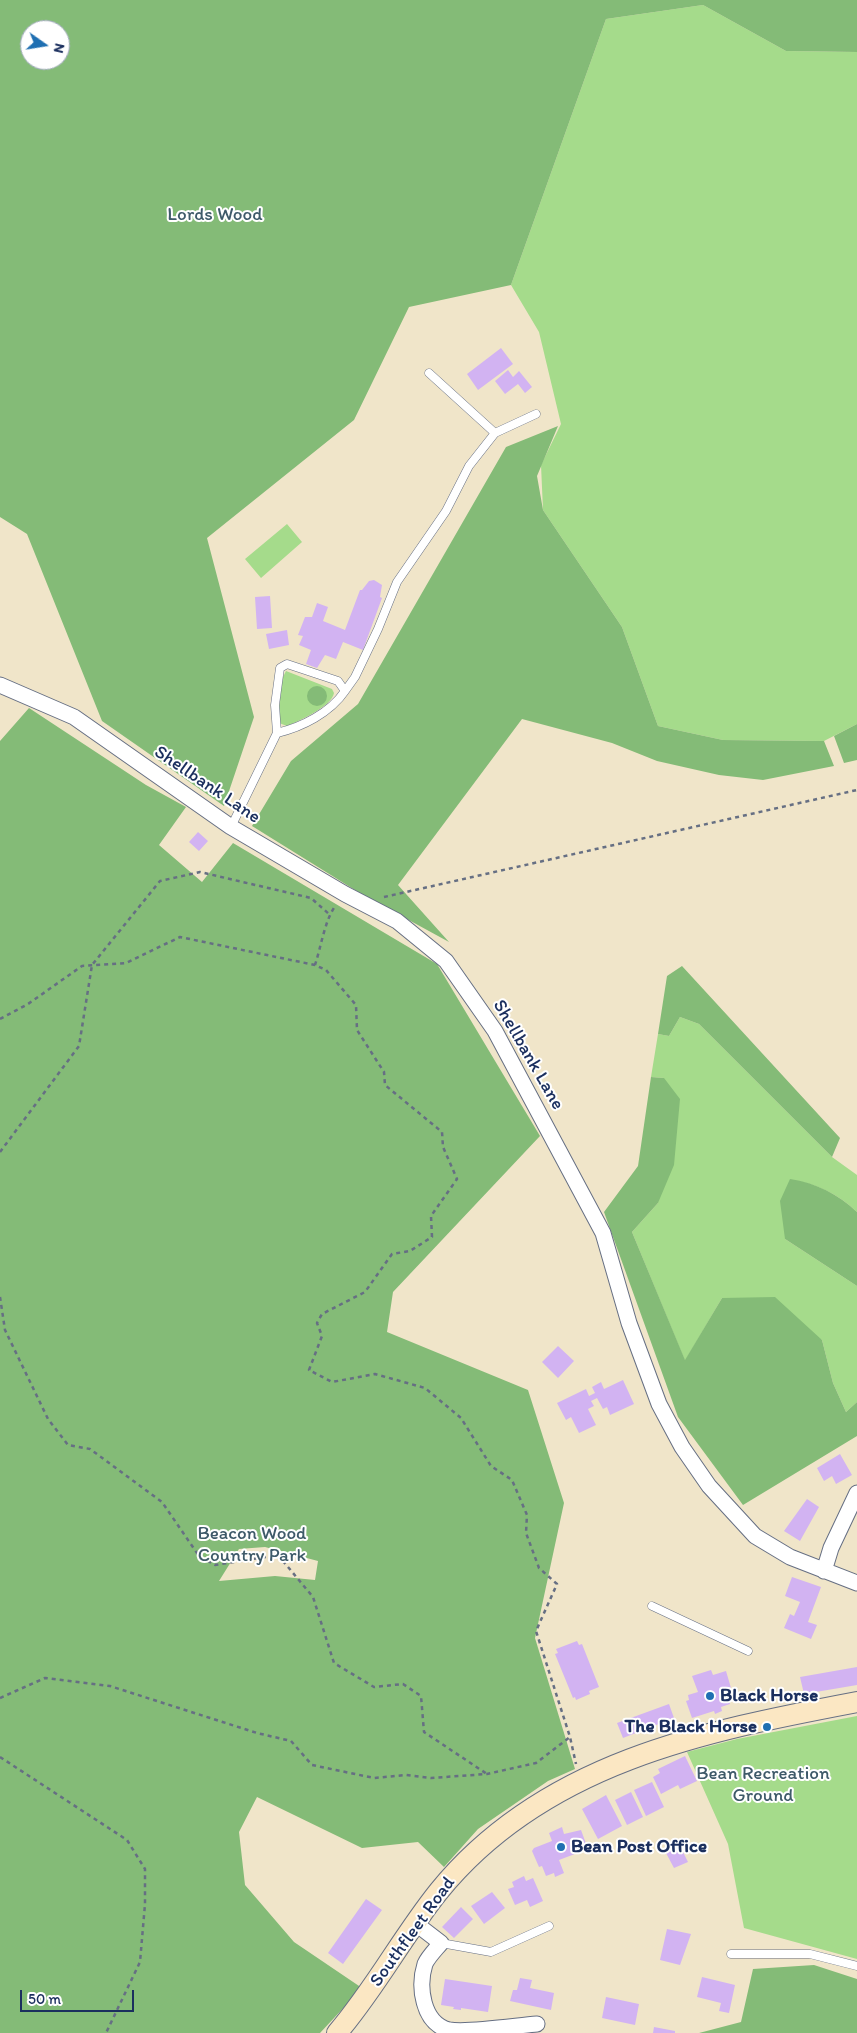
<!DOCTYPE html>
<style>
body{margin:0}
#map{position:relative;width:857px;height:2033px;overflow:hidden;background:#f0e5c9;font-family:Itim,sans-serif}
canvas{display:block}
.north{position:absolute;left:20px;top:20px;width:50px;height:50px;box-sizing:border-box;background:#fff;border:1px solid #a4acbf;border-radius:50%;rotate:103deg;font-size:14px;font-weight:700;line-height:20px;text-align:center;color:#1b2f5e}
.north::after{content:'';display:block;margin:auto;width:18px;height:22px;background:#1f6fb2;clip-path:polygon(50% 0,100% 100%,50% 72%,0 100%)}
.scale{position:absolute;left:20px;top:1990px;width:114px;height:22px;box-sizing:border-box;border:2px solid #1b2f5e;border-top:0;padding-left:6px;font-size:15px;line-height:18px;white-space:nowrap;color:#1b2f5e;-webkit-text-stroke:4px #fff;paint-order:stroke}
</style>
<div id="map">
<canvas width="857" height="2033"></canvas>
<div class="north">N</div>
<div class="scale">50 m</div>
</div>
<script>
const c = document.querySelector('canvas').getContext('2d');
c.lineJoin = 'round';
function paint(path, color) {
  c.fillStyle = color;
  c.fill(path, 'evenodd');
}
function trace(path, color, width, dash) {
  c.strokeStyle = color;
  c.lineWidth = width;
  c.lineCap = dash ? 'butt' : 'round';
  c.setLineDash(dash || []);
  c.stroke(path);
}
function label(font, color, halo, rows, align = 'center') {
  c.font = font + ' Itim,sans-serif';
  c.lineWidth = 4;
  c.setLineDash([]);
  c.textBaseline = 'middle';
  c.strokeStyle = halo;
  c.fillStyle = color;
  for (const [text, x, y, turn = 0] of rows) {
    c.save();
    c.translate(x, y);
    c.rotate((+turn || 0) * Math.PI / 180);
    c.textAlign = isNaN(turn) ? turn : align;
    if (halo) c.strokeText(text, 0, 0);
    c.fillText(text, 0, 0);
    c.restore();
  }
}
paint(new Path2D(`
 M703,5L786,51L857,52V724L824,741L723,740L658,726L622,627L543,510L541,465L561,424L539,332L511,285L606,19Z
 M287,524L302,542L261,578L245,559Z
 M286,671L332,689L334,693C332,706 299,721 287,726L279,723L278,719L282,679Z
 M680,1017L699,1024L832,1157L857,1175V1212C838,1194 816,1183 790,1180L785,1239L857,1286V1402L846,1412L833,1383L822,1340L722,1298L685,1361L632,1232L658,1203L664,1078L651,1077L658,1034L669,1036Z
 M857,1716V1959L744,1928L728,1844L687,1752L737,1739Z`), '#a5db8b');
paint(new Path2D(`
 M0,0H857V52L786,51L703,5L606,19L511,285L409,307L354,420L207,538L254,717L224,806L102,721L27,534L0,517ZM30,30H60V60H30Z
 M558,426L537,476L543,510L622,627L658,726L723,740L824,741L834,766L763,780L719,775L657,761L612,743L522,719L398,885L449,942L363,895L252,826L291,761L358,704L506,447Z
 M307 696a10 10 0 1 1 20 0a10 10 0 1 1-20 0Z
 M29,708L146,785L186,807L159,845L202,882L233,843L437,964L540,1136L393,1292L387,1332L528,1390L564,1503L535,1638L575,1769L548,1781L478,1829L444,1867L418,1842L362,1848L257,1797L239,1832L245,1885L294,1942L362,1988L320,2033H0V741ZM265,1547L318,1561L315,1580L275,1576L219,1581L239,1549Z
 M857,724V760L844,763L834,736Z
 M682,966L840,1138L832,1157L699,1024L680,1017L669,1036L658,1034L667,976Z
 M651,1077L664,1078L680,1099L674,1165L658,1203L632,1232L685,1360L722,1298L775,1297L822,1340L833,1383L846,1412L857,1402V1436L743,1505L678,1417L604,1212L638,1166Z
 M790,1179C816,1183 838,1194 857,1212V1286L785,1239L780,1201Z
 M814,1965L857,1979V2033H699L741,2022L753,1969Z`), '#84bb77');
paint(new Path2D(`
 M501,348L513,364L478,390L467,374Z
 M508,370L513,377L519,371L532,387L525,393L518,384L505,394L495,381Z
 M374,580L382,585L380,597L382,598L363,650L343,642L336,659L325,655L317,668L306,664L311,650L299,645L303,636L298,635L305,617H312L317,603L328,607L323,621L345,630L360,590H362L369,581Z
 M270,596L272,628L257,629L255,597Z
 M287,630L289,645L269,649L266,634Z
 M198,832L208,841L199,851L189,842Z
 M558,1346L574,1361L558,1378L542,1362Z
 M623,1380L634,1404L610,1415L607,1407L603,1409L597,1398L591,1401L594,1406L588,1409L596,1425L579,1433L571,1417L566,1420L557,1403L586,1389L589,1396L595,1393L592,1387L601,1382L604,1389Z
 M840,1454L852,1475L836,1484L832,1476L824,1481L817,1468Z
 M807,1499L819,1507L800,1541L784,1531Z
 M792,1577L821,1587L808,1622L817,1625L811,1639L784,1628L790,1614L794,1616L800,1602L785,1596Z
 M577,1641L579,1645L582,1644L599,1687L589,1691L590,1694L576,1700L575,1697L573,1698L555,1654L558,1653L556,1649Z
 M857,1667V1685L804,1694L800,1677Z
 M711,1670L713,1675L726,1671L731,1688L725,1690L730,1704L721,1707L722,1711L715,1714L714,1711L692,1718L686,1701L689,1700L688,1695L698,1692L692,1676Z
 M669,1704L674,1718L623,1738L617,1723Z
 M685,1756L697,1781L680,1789L678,1785L661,1794L653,1777L660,1773L658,1769Z
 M652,1782L664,1807L646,1816L634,1790Z
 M631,1792L643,1817L627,1825L615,1800Z
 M606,1795L622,1826L598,1839L582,1809Z
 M562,1827L564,1834L581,1830L588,1849L559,1860L564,1873L555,1877L554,1873L546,1876L542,1866L539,1867L532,1851L534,1848L552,1841L549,1833Z
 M680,1846L688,1862L674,1868L666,1853Z
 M524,1876L526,1881L533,1878L543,1901L530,1907L527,1900L515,1905L508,1889L514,1887L512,1882Z
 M492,1892L505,1908L484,1924L471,1906Z
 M366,1899L382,1910L343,1964L328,1953Z
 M461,1907L473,1919L454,1938L442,1927Z
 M667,1929L691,1934L680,1965L660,1960Z
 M702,1977L735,1985L729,2013L719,2011L721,2003L697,1997Z
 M520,1978L532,1980L530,1988L554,1993L551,2010L510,2001L513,1990H517Z
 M445,1979L492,1986L488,2012L461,2008V2010L453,2009L454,2007L441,2005Z
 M606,1997L639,2004L635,2025L602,2018Z
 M654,2027L675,2031V2033H653Z`), '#d2b3f2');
const service = new Path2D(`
 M429,373L495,433
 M345,691L355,677L378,629L397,582L446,511L469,466L495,433L536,414
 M231,827L277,733L275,705L280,668L287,664L338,681L345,691C330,713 302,727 277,733
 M652,1606L748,1651
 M441,1943L491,1952L549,1926
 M731,1954H810L857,1966`);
const minor = new Path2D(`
 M0,685L74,717L231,827L345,894L397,921L446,961L495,1031L603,1233L629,1323L659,1404L682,1447L709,1486L755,1536L790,1557L857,1583
 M824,1571L831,1548L857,1493
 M415,1923L441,1943C436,1949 428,1957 425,1964C418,1986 422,2023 449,2030C470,2033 514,2026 537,2024`);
const secondary = new Path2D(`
 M337,2033C375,1989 402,1937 439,1891C543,1763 704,1731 857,1702`);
trace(service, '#666f83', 9);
trace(minor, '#666f83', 17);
trace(secondary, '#666f83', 22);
trace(new Path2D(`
 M384,897L857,790
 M315,965C321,947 325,919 336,905
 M0,1019L28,1004L82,966L126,963L180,937L315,965L326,970L356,1005L357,1030L384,1072L385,1085L442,1132L443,1147L457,1179L431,1216L432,1237L410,1251L392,1254L365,1292L322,1314L317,1323L322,1336L309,1370L332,1382L375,1374L425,1388L461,1418L491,1466L512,1480L527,1515L526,1533L539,1568L557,1584L536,1631L570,1737L576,1764
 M0,1152L79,1046L92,965L160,881L200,872L311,898L329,914
 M0,1297L5,1330L48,1419L68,1445L90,1449L162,1502L199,1556L215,1565L278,1555L313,1597L334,1663L374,1687L403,1684L421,1696L424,1732L487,1774
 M0,1698L45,1678L110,1686L257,1733L291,1741L312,1765L374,1778L406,1775L431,1778L487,1774L536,1763L570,1737
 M0,1757L127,1840L145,1869V1904L140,1962L106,2033`), '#666f83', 2.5, [4, 4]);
trace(service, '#fff', 8);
trace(minor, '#fff', 15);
trace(secondary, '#fbe7c3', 20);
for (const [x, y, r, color] of [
 [710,1696,5,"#1f6fb2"],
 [767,1727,5,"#1f6fb2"],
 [561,1847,5,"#1f6fb2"]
]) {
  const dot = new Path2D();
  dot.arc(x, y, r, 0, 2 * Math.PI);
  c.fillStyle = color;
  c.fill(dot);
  trace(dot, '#fff', 2);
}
label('19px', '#3e5a69', '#fff', [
 ["Lords Wood",215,215],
 ["Beacon Wood",252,1534],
 ["Country Park",252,1556],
 ["Bean Recreation",763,1774],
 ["Ground",763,1796]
]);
label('19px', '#1b2f5e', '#fff', [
 ["Shellbank Lane",207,785,34],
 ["Shellbank Lane",528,1055,60],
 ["Southfleet Road",413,1932,-54]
]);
label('bold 19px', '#1b2f5e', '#fff', [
 ["Black Horse",720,1696],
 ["The Black Horse",757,1727,"right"],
 ["Bean Post Office",571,1847]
], 'left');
</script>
